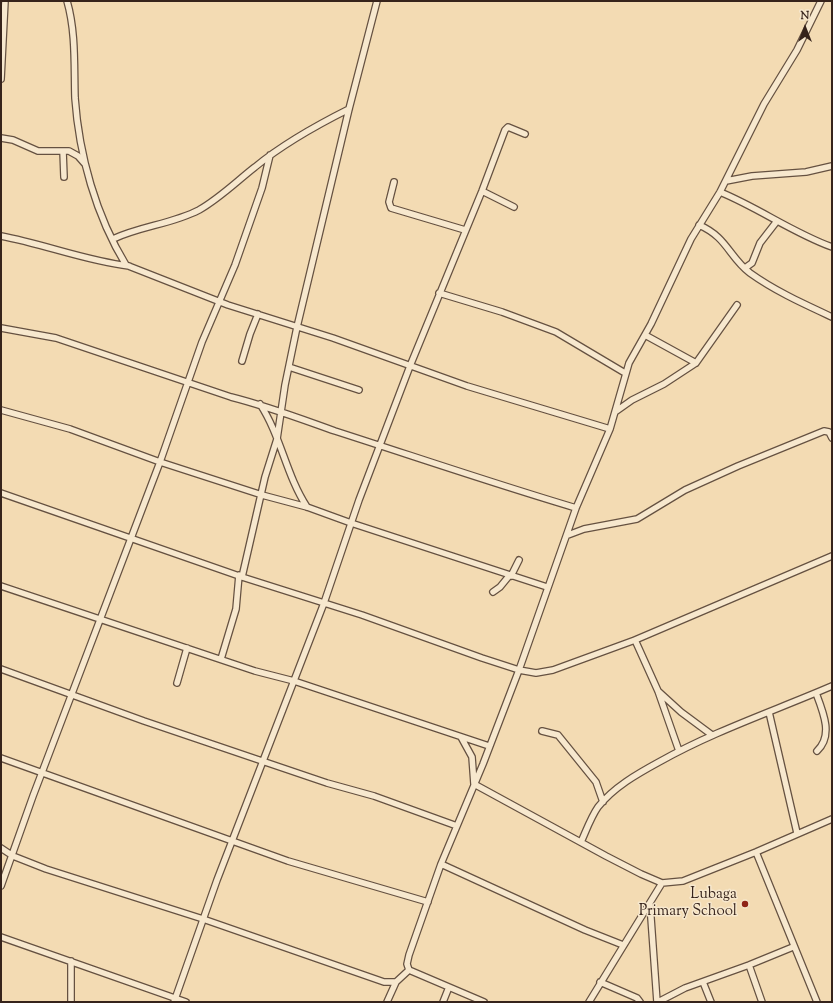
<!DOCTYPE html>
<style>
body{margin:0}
#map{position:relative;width:833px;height:1003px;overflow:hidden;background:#f3dbb3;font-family:"Sorts Mill Goudy",serif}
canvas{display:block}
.frame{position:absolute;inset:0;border:2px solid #36231b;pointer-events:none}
.north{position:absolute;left:785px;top:8px;width:40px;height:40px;-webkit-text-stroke:3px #f7e8ce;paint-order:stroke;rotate:0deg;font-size:11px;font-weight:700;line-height:16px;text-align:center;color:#36231b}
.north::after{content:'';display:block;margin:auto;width:14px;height:18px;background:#36231b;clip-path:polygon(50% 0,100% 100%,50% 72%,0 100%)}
</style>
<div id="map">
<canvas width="833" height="1003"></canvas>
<div class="frame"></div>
<div class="north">N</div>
</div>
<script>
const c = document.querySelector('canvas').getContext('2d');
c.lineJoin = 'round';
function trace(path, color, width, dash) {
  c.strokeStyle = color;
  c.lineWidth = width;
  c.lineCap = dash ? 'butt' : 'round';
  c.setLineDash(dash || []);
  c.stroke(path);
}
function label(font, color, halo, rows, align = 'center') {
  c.font = font + ' "Sorts Mill Goudy",serif';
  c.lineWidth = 3;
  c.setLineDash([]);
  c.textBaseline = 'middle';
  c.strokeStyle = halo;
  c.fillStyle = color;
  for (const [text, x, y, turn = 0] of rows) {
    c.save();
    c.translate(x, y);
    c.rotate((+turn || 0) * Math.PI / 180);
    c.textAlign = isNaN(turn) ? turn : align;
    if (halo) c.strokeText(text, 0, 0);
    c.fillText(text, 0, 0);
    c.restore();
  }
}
const street = new Path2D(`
 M67,1C76,32 74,66 75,98C79,155 96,216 126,265L228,305L333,338L467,386L610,429
 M1,79L5,1
 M1,138L13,140L38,151H69L78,156L85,164
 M63,151L64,177
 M726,181L752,176L806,172L832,166
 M394,182L389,202L391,208L465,230
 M482,191L514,207
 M720,192C759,208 793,233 832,247
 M699,225C727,237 729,257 750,273C775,291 804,304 832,317
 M1,236C44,244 86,261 129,266
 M113,239C141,226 172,224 199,210C220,198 237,181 255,167C283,144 317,125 349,109
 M745,268L752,263L760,243L777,221
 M439,293L502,312L556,332L625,373
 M1,328L56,338L231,397C267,406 301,419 335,431C416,457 495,484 576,508
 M645,335L696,363
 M242,361L250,334L258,314
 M289,367L359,390
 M260,404C281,436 286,475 307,507
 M1,410L70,429L160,462L262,495L307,507L351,523L547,587
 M615,412L632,400L664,384L696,363L737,305
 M1,493L242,577L362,615L482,658L519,670L536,673L553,670L635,640L832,556
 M568,535L584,529L637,519L685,490L738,466L824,431L829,432L832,438
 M511,576L519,560
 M242,577L265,477L277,439L285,385L297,327L349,109L377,1
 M1,586L255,671L294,681L489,746
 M493,592L500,587L509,576
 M635,640L658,691L679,751
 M221,659L236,609L239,575
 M1,669L144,721L327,783L374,796L457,826
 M177,683L187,648
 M658,691L681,712L712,735
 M816,693C824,714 833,736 817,751
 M769,712L797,833
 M542,731L558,735L596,782L603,802
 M461,737L472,757L474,784L606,856L641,874L662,883L683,881L756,852L832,819
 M1,758L288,861L428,902
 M581,842C586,831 591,817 598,807C614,787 637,774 659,762C714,731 774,711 832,686
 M1,848L13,856L46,869L203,919L384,982H396
 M756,852L817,1002
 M441,864L585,930L623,945
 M1,886L33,796L160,462L202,342L235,265L262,188L270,155
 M650,904L657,1002
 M1,937L186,1002
 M749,965L762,1002
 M600,982L637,998L640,1002
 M703,982L711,1002
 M71,1002V961
 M174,1002L217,880L324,603L359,500L410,366L482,191L505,130L508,127L525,134
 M387,1002L396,982L409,970
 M443,1002L449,987
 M484,1002L409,970L407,964L409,955L441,864L483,764L519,670L576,508L610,429L629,363L651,324L691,239L720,192L764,104L797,50L821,1
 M589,1002L662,883
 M658,1002L685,988L749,965L793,947`);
trace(street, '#655141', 8);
trace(street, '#f7e8ce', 5.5);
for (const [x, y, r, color] of [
 [745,904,4,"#8f2418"]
]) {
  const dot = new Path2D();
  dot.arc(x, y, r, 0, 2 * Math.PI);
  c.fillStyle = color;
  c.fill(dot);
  trace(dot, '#f7e8ce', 1.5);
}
label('15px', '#36231b', '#f7e8ce', [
 ["Lubaga",737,895],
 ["Primary School",737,912]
], 'right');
</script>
